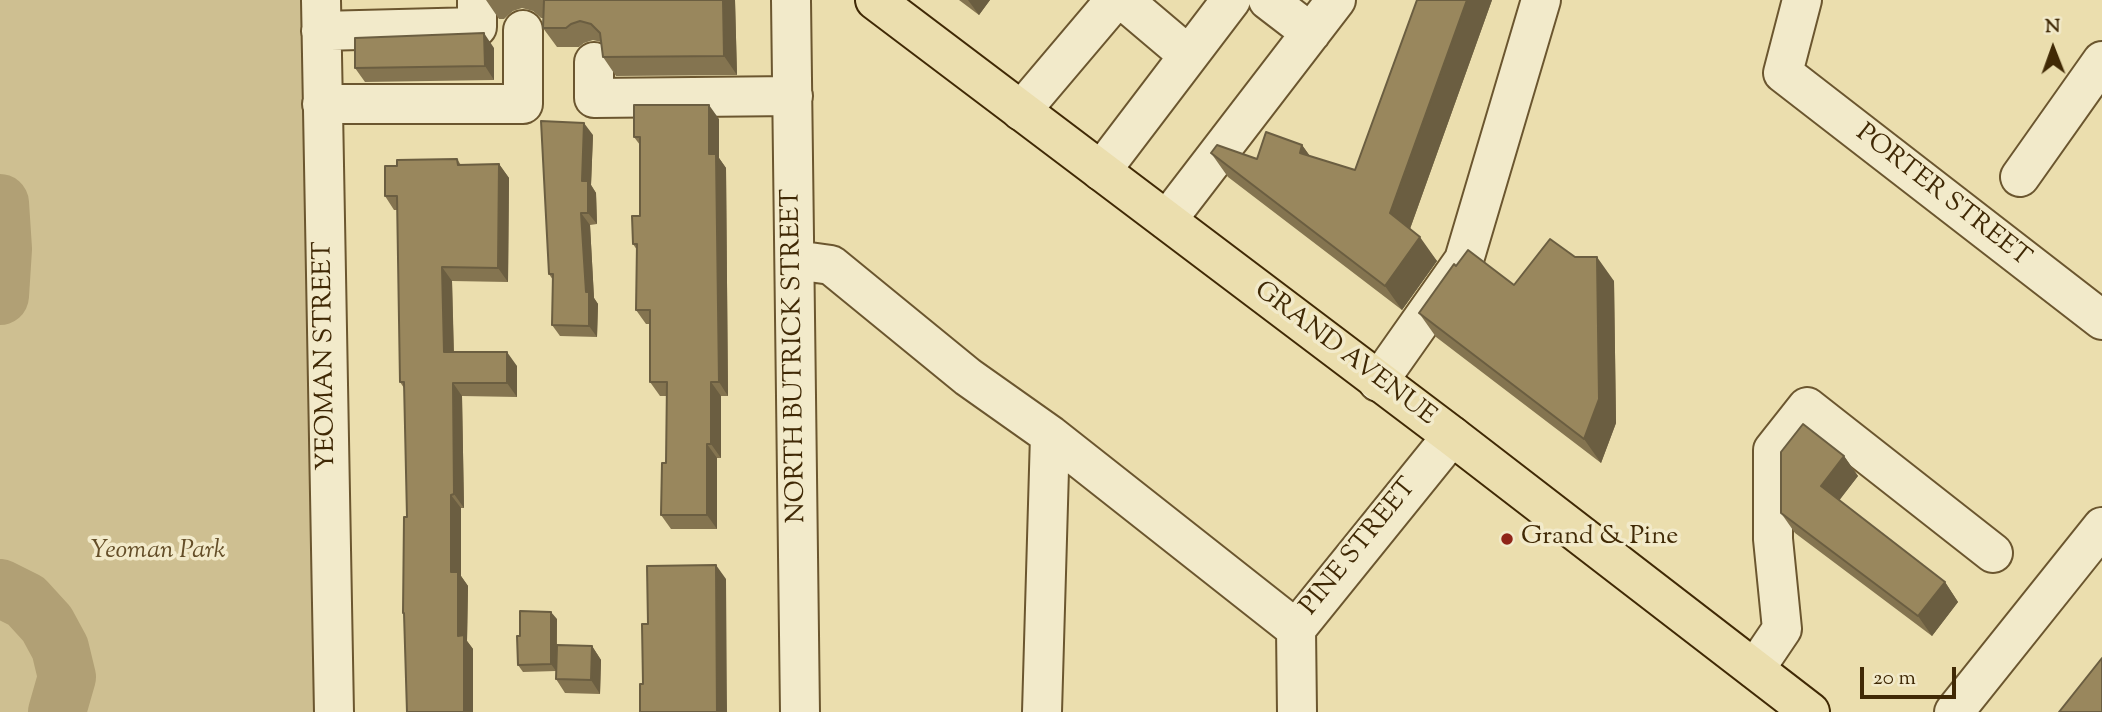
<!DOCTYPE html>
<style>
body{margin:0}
#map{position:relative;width:2102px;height:712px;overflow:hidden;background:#ebdeae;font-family:"Sorts Mill Goudy",serif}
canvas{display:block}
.north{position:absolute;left:2018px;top:14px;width:70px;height:70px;-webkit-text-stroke:5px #f2eaca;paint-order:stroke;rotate:359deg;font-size:19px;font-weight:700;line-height:28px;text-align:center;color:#402905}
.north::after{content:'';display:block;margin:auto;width:24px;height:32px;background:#402905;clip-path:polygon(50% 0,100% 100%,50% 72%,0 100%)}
.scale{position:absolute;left:1860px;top:667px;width:96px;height:32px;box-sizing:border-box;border:4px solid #402905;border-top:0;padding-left:9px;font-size:21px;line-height:24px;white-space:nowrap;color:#402905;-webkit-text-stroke:5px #f2eaca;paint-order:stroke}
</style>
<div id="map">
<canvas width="2102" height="712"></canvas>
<div class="north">N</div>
<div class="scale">20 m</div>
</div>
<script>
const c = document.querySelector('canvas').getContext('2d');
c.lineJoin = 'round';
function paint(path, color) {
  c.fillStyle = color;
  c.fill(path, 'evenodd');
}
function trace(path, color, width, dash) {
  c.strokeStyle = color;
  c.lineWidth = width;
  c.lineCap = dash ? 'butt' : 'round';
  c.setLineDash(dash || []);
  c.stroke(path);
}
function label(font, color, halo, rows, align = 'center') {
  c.font = font + ' "Sorts Mill Goudy",serif';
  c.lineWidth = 7;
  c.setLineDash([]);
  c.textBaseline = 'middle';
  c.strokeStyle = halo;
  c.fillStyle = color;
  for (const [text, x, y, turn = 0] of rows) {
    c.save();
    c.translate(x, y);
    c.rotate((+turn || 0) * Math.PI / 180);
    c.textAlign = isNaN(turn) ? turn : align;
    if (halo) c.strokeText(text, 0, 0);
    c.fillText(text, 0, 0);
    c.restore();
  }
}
paint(new Path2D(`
 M0,0H302L319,712H0Z`), '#cebf91');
trace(new Path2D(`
 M0,203L3,249L0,296
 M0,588L26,601L47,624L60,648L67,677L57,712`), '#b1a075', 58);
const minor = new Path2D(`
 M321,0L334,712
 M791,0L800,712
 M1123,0L1188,55
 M1268,0L1311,33
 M1802,0L1783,73L2102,320
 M321,31L477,27V0
 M594,62V98L793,96
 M322,104H523V30
 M1021,111L1115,0
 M1101,171L1231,0
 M2020,177L2102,61
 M1167,220L1336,0
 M795,260L831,265L968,377L1050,435L1296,629
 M1378,382L1464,260L1541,0
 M1755,669L1782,629L1773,539V450L1807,407L1993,553
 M1042,712L1050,435
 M1297,712L1296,629L1452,436
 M1954,712L2102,527`);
const major = new Path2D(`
 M875,0L1452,436L1810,712`);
trace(minor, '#6b562f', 42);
trace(major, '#402905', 42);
trace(minor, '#f2eaca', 38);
trace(major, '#ebdeae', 38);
paint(new Path2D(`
 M486,0H735L737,75L616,76L603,57L601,42L593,40L584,43L579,47H557L543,28V18H541L533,11L522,8L513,11L504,19H499Z
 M959,0H990L979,15Z
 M1417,0H1492L1410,229L1437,261L1402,310L1228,177L1211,153L1257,159L1302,145L1310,156L1355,170Z
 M494,48V80L365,82L355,68Z
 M719,119V158L726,168L728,396H721V458H717V529H671L661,515L666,463L667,396H660L650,382V324H646L636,310L637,250L633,244L640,216V145L634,137Z
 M593,135L591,185L596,193L597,224L590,225L594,298L598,304L597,337L560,336L552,325L553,280L549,274Z
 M457,159L461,165L499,164L509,178L508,282L452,281L454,352L517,366V397L462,396L464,508H461V576L468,586L467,641L473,649V712H407L405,616L403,613L407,517L404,388L400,382L397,210H394L385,196Z
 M1575,257L1614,281L1616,423L1601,463L1436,337L1419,313L1456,266L1514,285Z
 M1844,456L1858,476L1839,500L1945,582L1958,602L1932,636L1795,533L1781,513Z
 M557,619V648L592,646L601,660L600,694L565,693L556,679V671L523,672L518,665L520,636Z`), '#847450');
paint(new Path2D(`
 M723,0H735L737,75L724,56Z
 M968,0H990L979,15Z
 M1467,0H1492L1407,237L1390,213Z
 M484,33L494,48V80L485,66Z
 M709,105L719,119V158L726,168L728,396L719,382L709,154Z
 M584,123L593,135L591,185L596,193L597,224L588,213L582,181Z
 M1302,145L1319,169L1300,153Z
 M499,164L509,178L508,282L498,268Z
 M581,213L590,225L594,298L598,304L597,337L589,326L586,292Z
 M1420,237L1437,261L1402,310L1385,286Z
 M1597,257L1614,281L1616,423L1601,463L1584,439Z
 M442,267L452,281L454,366L444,352Z
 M507,352L517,366V397L507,383Z
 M711,382L721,396V458L711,444Z
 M453,383L462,396L464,508L454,494Z
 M707,444L717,458V529L707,515Z
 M1844,456L1858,476L1835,506L1821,486Z
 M451,495L461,508V576L468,586L467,641L473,649V712H464L451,572Z
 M716,565L726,579L727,712H717Z
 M1945,582L1958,602L1932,636L1918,616Z
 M551,612L557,619L556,671L551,664Z
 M592,646L601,660L600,694L591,680Z`), '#6b5e41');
const building = new Path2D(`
 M544,0H723L724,56L603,57L600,33L591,24L580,21L571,24L566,28H543Z
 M1417,0H1467L1390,213L1420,237L1385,286L1211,153L1217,145L1257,159L1266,132L1302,145L1300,153L1355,170Z
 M484,33L485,66L355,68V38Z
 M634,105H709V154H716L719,382H711V444H707V515H661L662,463H666L667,382H650V310H636L637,244H633L632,216H640V137H634Z
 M541,121L584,123L582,181H588V213H581L586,292H589V326L552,325L553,274H549Z
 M457,159L458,165L499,164L498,268L442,267L444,352H507V383H453L454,494L451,495V572H458V636L464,635V712H407L404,613H403L404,517H407L404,382H400L397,196H385V166H397V160Z
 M1550,239L1575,257H1597L1599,399L1584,439L1419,313L1454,264L1456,266L1468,250L1514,285Z
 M1803,424L1844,456L1821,486L1945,582L1918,616L1781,513V452Z
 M716,565L717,712H640V684H643L642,624H648L647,566Z
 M520,611L551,612V664L518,665L517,636H520Z
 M557,645L592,646L591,680L556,679Z
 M2102,658V712H2059Z`);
paint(building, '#99875d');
trace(building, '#6b5e41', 2);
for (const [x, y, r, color] of [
 [1507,539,7,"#8f2418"]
]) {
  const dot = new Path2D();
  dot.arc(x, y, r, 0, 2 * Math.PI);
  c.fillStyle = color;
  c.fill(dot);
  trace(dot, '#f2eaca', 2.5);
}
label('26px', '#402905', '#f2eaca', [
 ["PORTER STREET",1942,197,38],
 ["GRAND AVENUE",1344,355,37],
 ["YEOMAN STREET",327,356,-91],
 ["NORTH BUTRICK STREET",796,356,-91],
 ["PINE STREET",1360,548,-51]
]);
label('26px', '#402905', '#f2eaca', [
 ["Grand & Pine",1521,539]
], 'left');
label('italic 26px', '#644e28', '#f2eaca', [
 ["Yeoman Park",158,553]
]);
</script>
